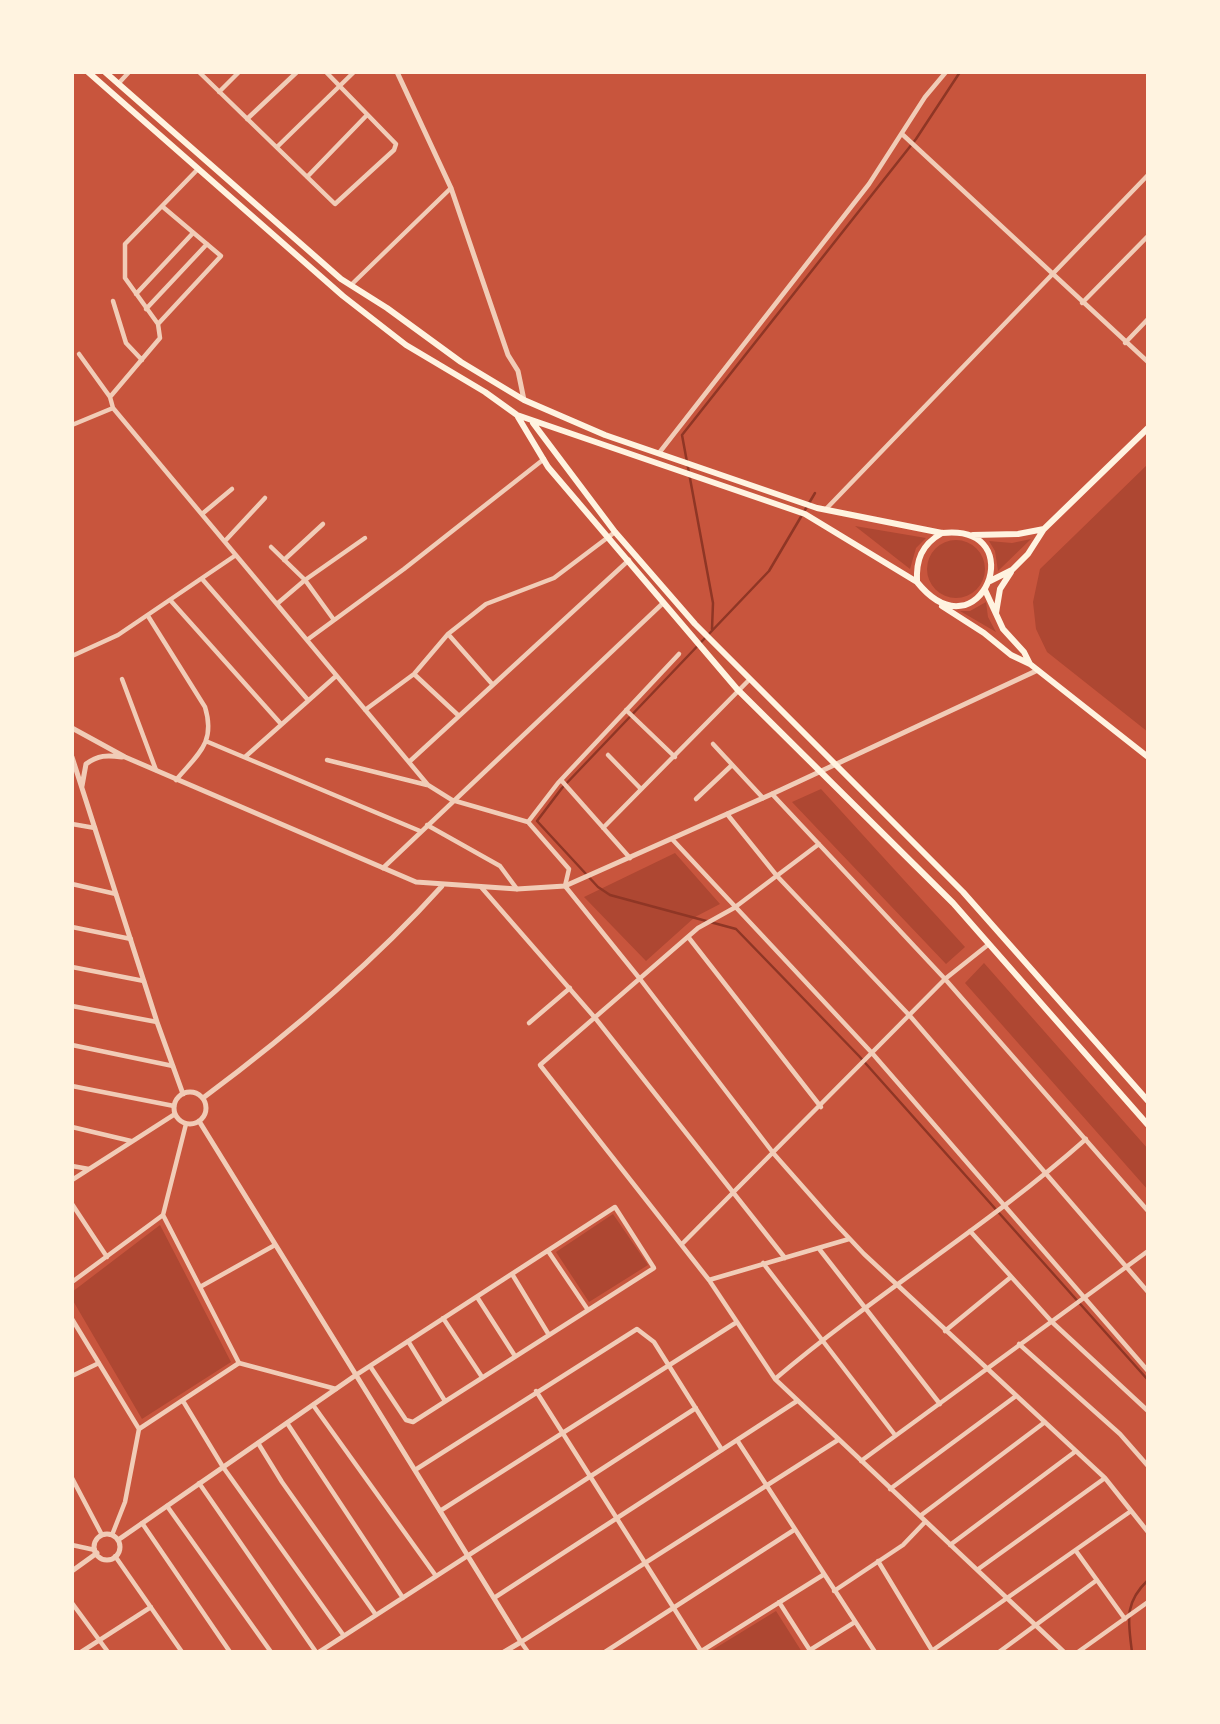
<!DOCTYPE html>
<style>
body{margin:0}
#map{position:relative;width:1220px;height:1724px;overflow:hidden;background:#c8553d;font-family:"Nunito Sans",sans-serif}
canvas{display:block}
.frame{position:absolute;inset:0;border:74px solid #fff3e0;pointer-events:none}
</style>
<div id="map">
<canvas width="1220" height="1724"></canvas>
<div class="frame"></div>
</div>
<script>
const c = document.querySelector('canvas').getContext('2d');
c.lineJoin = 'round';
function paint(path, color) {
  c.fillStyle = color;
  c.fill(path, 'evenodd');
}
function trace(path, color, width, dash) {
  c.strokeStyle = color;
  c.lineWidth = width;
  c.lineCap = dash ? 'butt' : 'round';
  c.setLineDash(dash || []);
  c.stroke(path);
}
paint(new Path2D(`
 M1148,464V732L1047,652L1036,629L1033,602L1040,569Z
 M855,526L926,538L916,548L910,569Z
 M1031,539L998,571L995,551L989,541L1012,543Z
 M927 569a29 29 0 1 1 58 0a29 29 0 1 1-58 0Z
 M986,602L988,617L996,632L960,611H970Z
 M821,789L965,947L946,964L792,802Z
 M675,853L720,904L695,917L646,961L584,897Z
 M984,963L1148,1149V1190L965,983Z
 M613,1214L648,1265L589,1302L556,1252Z
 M160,1225L231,1362L142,1419L72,1299V1292Z
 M776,1611L802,1652H709Z`), '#ae4732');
trace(new Path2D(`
 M815,493L769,571L562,788L537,821L598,887L610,895L736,929L859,1056L1148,1380
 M712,629L713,603L682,435L916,139L960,72
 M1132,1652C1128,1620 1124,1603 1148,1580`), '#8f3625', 2.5);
trace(new Path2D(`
 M199,72L335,204L394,150L396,144L326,72
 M118,84L129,72
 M219,92L239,72
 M247,119L297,72
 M902,134L1148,362
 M277,147L354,72
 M198,169L125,244V278L158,324L160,338L110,397L113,408L428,785L452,800L528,822L569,869L565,886L640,979L774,1154L834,1222L864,1254L1105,1478L1148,1532
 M307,177L367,115
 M351,285L451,188
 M136,294L193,233
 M113,301L126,343L142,360
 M1082,303L1148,236
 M146,309L207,244
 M158,324L221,256L163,207
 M1125,343L1148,319
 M79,354L110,397
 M72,425L113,408
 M659,453L869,184L925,97L946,72
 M826,509L1148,175
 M202,514L232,489
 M225,541L265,498
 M271,547L305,580L334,620
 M284,560L323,524
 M203,580L308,700
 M171,601L281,724
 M278,603L305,580L365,538
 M148,616L205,707C216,743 198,754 176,780
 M448,634L493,685
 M307,640L404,569L544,459
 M72,656L118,635L236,555
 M414,674L459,716
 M122,679L156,770
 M365,710L414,674L448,634L486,604L554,578L615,532
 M626,710L675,757
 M208,742L420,831
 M713,744L763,798
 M608,755L641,789
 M245,757L336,676
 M327,760L427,785
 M409,762L629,560
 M561,780L630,858
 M772,794L945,979L1148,1211
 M696,799L732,765
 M727,814L777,876L910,1016L1148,1292
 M528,822L558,783L679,654
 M72,824L95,828
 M427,825L500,866L517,889
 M603,828L749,680
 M672,839L872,1053L1148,1371
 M819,844L734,908L698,928L540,1065L709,1280L775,1379L1064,1652
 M383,868L662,604
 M72,884L116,894
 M481,887L596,1019L785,1258
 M72,927L131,939
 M689,938L821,1107
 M72,967L144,981
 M72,1006L157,1022
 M529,1023L570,988
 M72,1045L173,1066
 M72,1086L174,1106
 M72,1127L131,1141
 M72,1166L89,1169
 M72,1180L175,1114
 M72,1204L107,1257
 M163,1215L239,1363L336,1389
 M970,1231L1052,1322L1148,1411
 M682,1244L945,979L989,944
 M820,1250L940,1404
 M548,1251L588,1310
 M763,1263L895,1435
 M512,1274L549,1335
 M709,1280L849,1239
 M72,1282L163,1215L186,1124
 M200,1287L275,1245
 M477,1297L515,1356
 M443,1318L482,1377
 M72,1319L139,1429L125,1502L112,1535
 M945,1331L1011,1277
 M408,1341L445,1401
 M1019,1344L1120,1434L1148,1466
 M356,1375L615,1207L654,1268L413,1422L406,1420L370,1366
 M72,1376L99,1363
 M775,1379C875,1294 988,1226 1086,1139
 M536,1391L701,1651
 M183,1401L223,1467L344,1636
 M313,1405L436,1576
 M287,1423L403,1598
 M139,1429L239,1363
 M737,1440L875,1652
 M258,1443L282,1482L376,1615
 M861,1461L1148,1251
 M415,1470L637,1329L654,1342L722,1450
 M72,1478L102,1535
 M199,1483L316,1652
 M890,1489L1016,1396
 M167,1506L271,1652
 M440,1511L737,1322
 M920,1516L1045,1422
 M142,1523L230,1652
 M72,1545L95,1550
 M950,1545L1076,1451
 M1076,1551L1125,1619
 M115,1556L182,1652
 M878,1561L933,1652
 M977,1570L1105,1478
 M834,1591L903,1545L925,1522
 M494,1598L797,1401
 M779,1602L811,1652
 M72,1603L108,1652
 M810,1650L855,1622
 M933,1650L1131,1511
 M81,1652L151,1607
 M319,1652L696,1408
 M528,1652L521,1642L838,1440
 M605,1652L794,1530
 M700,1652L823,1575
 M999,1652L1097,1580
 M1078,1652L1148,1602`), '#f1ccb7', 4.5);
trace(new Path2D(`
 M397,72L451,188L508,355L518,371L524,400
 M72,728L125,757L416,882L517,889L565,886L772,794L1038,670
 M72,757L157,1022L183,1094
 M82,786L86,764C98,755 107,755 122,757
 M174 1108a16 16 0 1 1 32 0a16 16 0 1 1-32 0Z
 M203,1098C289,1034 370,966 442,886
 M199,1121L521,1642L504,1652
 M94 1547a13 13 0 1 1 26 0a13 13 0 1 1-26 0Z
 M118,1540L356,1375
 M72,1571L97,1553`), '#f1ccb7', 5);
trace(new Path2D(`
 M88,72L343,296L406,345L485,392L517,415L805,514L917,582
 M105,72L341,279L387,308L461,362L524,400L605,435L817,508L942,533C1034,523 980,660 917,582C916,560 921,545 942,533
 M518,417L548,467L737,689L953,903L1148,1125
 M533,423L615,532L695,624L963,892L1148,1101
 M973,535L1018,534L1044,529
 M990,581L1012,570L1028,554L1044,529L1148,428
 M985,590L1003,629L1024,652L1030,664
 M942,606L984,633L1011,655L1030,664L1148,757
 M996,613L1000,589L1011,572`), '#fff3e0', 6);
</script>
